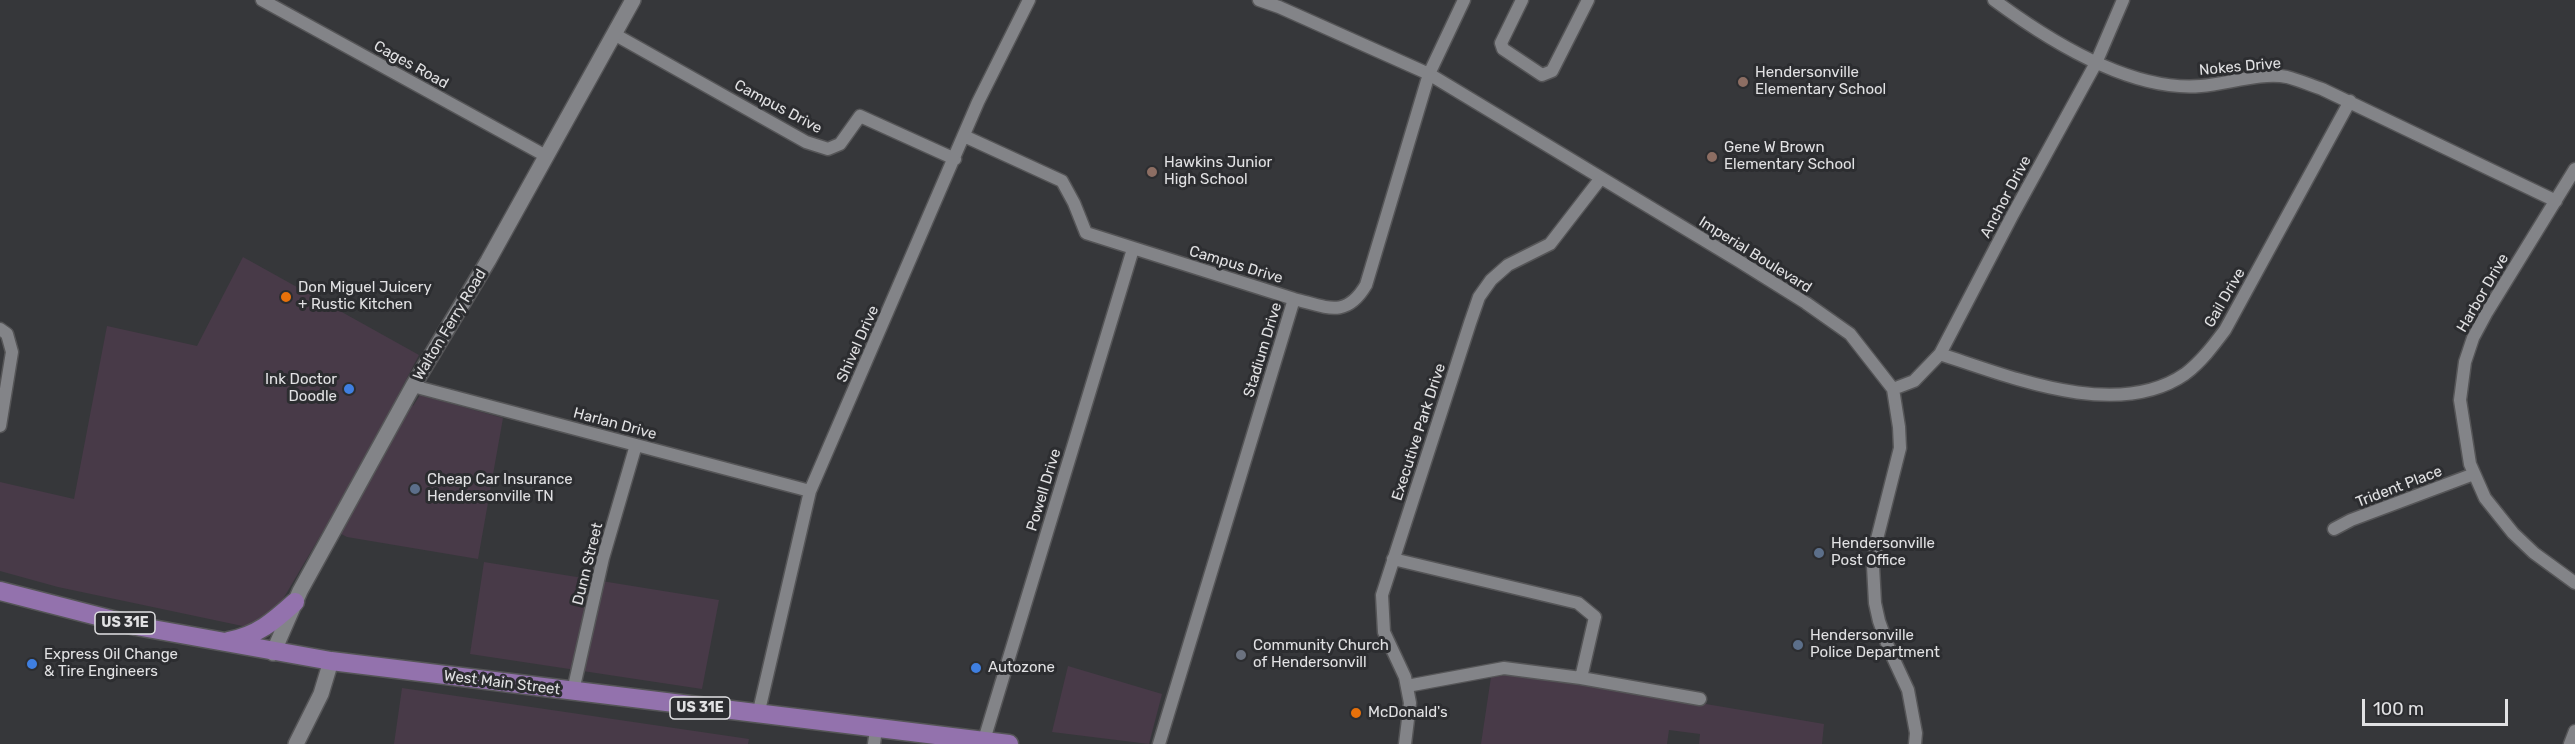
<!DOCTYPE html>
<style>
body{margin:0}
#map{position:relative;width:2575px;height:744px;overflow:hidden;background:#36373a;font-family:Rubik,sans-serif}
canvas{display:block}
.scale{position:absolute;left:2362px;top:699px;width:146px;height:27px;box-sizing:border-box;border:3px solid #e1e1e3;border-top:0;padding-left:8px;font-size:18px;line-height:21px;white-space:nowrap;color:#e1e1e3;-webkit-text-stroke:4px #2c2d30;paint-order:stroke}
</style>
<div id="map">
<canvas width="2575" height="744"></canvas>
<div class="scale">100 m</div>
</div>
<script>
const c = document.querySelector('canvas').getContext('2d');
c.lineJoin = 'round';
function paint(path, color) {
  c.fillStyle = color;
  c.fill(path, 'evenodd');
}
function trace(path, color, width, dash) {
  c.strokeStyle = color;
  c.lineWidth = width;
  c.lineCap = dash ? 'butt' : 'round';
  c.setLineDash(dash || []);
  c.stroke(path);
}
function label(font, color, halo, rows, align = 'center') {
  c.font = font + ' Rubik,sans-serif';
  c.lineWidth = 6;
  c.setLineDash([]);
  c.textBaseline = 'middle';
  c.strokeStyle = halo;
  c.fillStyle = color;
  for (const [text, x, y, turn = 0] of rows) {
    c.save();
    c.translate(x, y);
    c.rotate((+turn || 0) * Math.PI / 180);
    c.textAlign = isNaN(turn) ? turn : align;
    if (halo) c.strokeText(text, 0, 0);
    c.fillText(text, 0, 0);
    c.restore();
  }
}
paint(new Path2D(`
 M243,257L419,355L397,397L413,406L420,395L503,418L478,559L347,537L326,526L276,611L252,628L58,587L0,571V482L74,499L107,326L197,346Z
 M484,562L719,600L702,689L470,654Z
 M1068,666L1162,694L1149,744L1052,732Z
 M1513,674L1570,681L1824,724L1822,744H1699L1700,734L1669,730L1667,744H1481L1491,677Z
 M402,688L749,739L748,744H394Z`), '#483a48');
const minor = new Path2D(`
 M262,0L546,156
 M1259,0L1279,7L1429,74L1739,261L1806,303L1850,334L1893,389L1899,427L1900,448L1877,539L1873,566L1875,603L1879,621L1889,649L1908,690L1916,733L1915,744
 M1522,0L1501,43L1503,49L1542,75L1552,71L1588,0
 M1994,0C2048,40 2131,92 2201,86C2227,84 2261,72 2287,77C2299,80 2310,85 2322,89L2556,201
 M614,34L806,142L828,149L840,144L860,116L955,159
 M964,136L1062,181L1074,203L1086,233L1294,299C1327,307 1346,319 1366,285L1429,74L1464,0
 M2575,169L2487,312L2473,338L2465,362L2460,400L2470,464L2485,498L2513,533L2534,553L2575,583
 M0,329L7,334L12,352L0,426
 M1940,354C2011,377 2117,421 2185,374C2201,362 2213,346 2225,330L2350,101
 M413,386L810,491
 M1893,389L1914,381L1940,354L2012,216L2096,63L2123,0
 M2334,529L2351,520L2474,474
 M1393,559L1578,603L1595,617L1581,678
 M1407,686L1504,668L1581,678L1700,699
 M573,691L603,558L636,445
 M758,715L810,491L978,102L1029,0
 M984,740L1133,249
 M874,744L876,729
 M1159,744L1294,299
 M1405,744L1410,703L1405,677L1384,632L1382,595L1470,323L1479,297L1491,280L1508,265L1550,244L1601,178
 M2570,744L2575,731`);
const tertiary = new Path2D(`
 M273,653L300,591L413,386L488,261L633,0
 M296,744L321,694L331,661`);
const primary = new Path2D(`
 M0,591L136,626L331,661L1009,744
 M228,641C257,636 274,621 295,602`);
trace(minor, '#555557', 15);
trace(tertiary, '#555557', 18);
trace(primary, '#555557', 21);
trace(minor, '#838488', 12);
trace(tertiary, '#838488', 15);
trace(primary, '#9372ad', 18);
for (const [x, y, r, color] of [
 [1743,82,6,"#8d6e63"],
 [1712,157,6,"#8d6e63"],
 [1152,172,6,"#8d6e63"],
 [286,297,6,"#e8710a"],
 [349,389,6,"#3f7fe0"],
 [415,489,6,"#5c6f8a"],
 [1819,553,6,"#5c6f8a"],
 [1798,645,6,"#5c6f8a"],
 [1241,655,6,"#6b7280"],
 [32,664,6,"#3f7fe0"],
 [976,668,6,"#3f7fe0"],
 [1356,713,6,"#e8710a"]
]) {
  const dot = new Path2D();
  dot.arc(x, y, r, 0, 2 * Math.PI);
  c.fillStyle = color;
  c.fill(dot);
  trace(dot, '#2c2d30', 2);
}
for (const [x, y, w] of [
 [125,623,60],
 [700,708,60]
]) {
  const box = new Path2D();
  box.roundRect(x - w / 2, y - 11, w, 22, 4.5);
  c.fillStyle = '#2c2d30';
  c.fill(box);
  trace(box, '#e1e1e3', 1.5);
}
label('bold 14px', '#e1e1e3', null, [
 ["US 31E",125,623],
 ["US 31E",700,708]
]);
label('15px', '#e1e1e3', '#2c2d30', [
 ["Cages Road",411,65,29],
 ["Nokes Drive",2240,67,-5],
 ["Campus Drive",778,107,28],
 ["Anchor Drive",2006,197,-62],
 ["Imperial Boulevard",1755,255,32],
 ["Campus Drive",1236,265,17],
 ["Harbor Drive",2483,293,-60],
 ["Gail Drive",2225,298,-60],
 ["Walton Ferry Road",450,325,-59],
 ["Shivel Drive",858,344,-66],
 ["Stadium Drive",1263,350,-73],
 ["Harlan Drive",615,424,15],
 ["Executive Park Drive",1419,432,-72],
 ["Trident Place",2399,487,-21],
 ["Powell Drive",1044,490,-73],
 ["Dunn Street",588,564,-76],
 ["West Main Street",502,683,7]
]);
label('15px', '#e1e1e3', '#2c2d30', [
 ["Hendersonville",1755,73],
 ["Elementary School",1755,90],
 ["Gene W Brown",1724,148],
 ["Elementary School",1724,165],
 ["Hawkins Junior",1164,163],
 ["High School",1164,180],
 ["Don Miguel Juicery",298,288],
 ["+ Rustic Kitchen",298,305],
 ["Ink Doctor",337,380,"right"],
 ["Doodle",337,397,"right"],
 ["Cheap Car Insurance",427,480],
 ["Hendersonville TN",427,497],
 ["Hendersonville",1831,544],
 ["Post Office",1831,561],
 ["Hendersonville",1810,636],
 ["Police Department",1810,653],
 ["Community Church",1253,646],
 ["of Hendersonvill",1253,663],
 ["Express Oil Change",44,655],
 ["& Tire Engineers",44,672],
 ["Autozone",988,668],
 ["McDonald's",1368,713]
], 'left');
</script>
